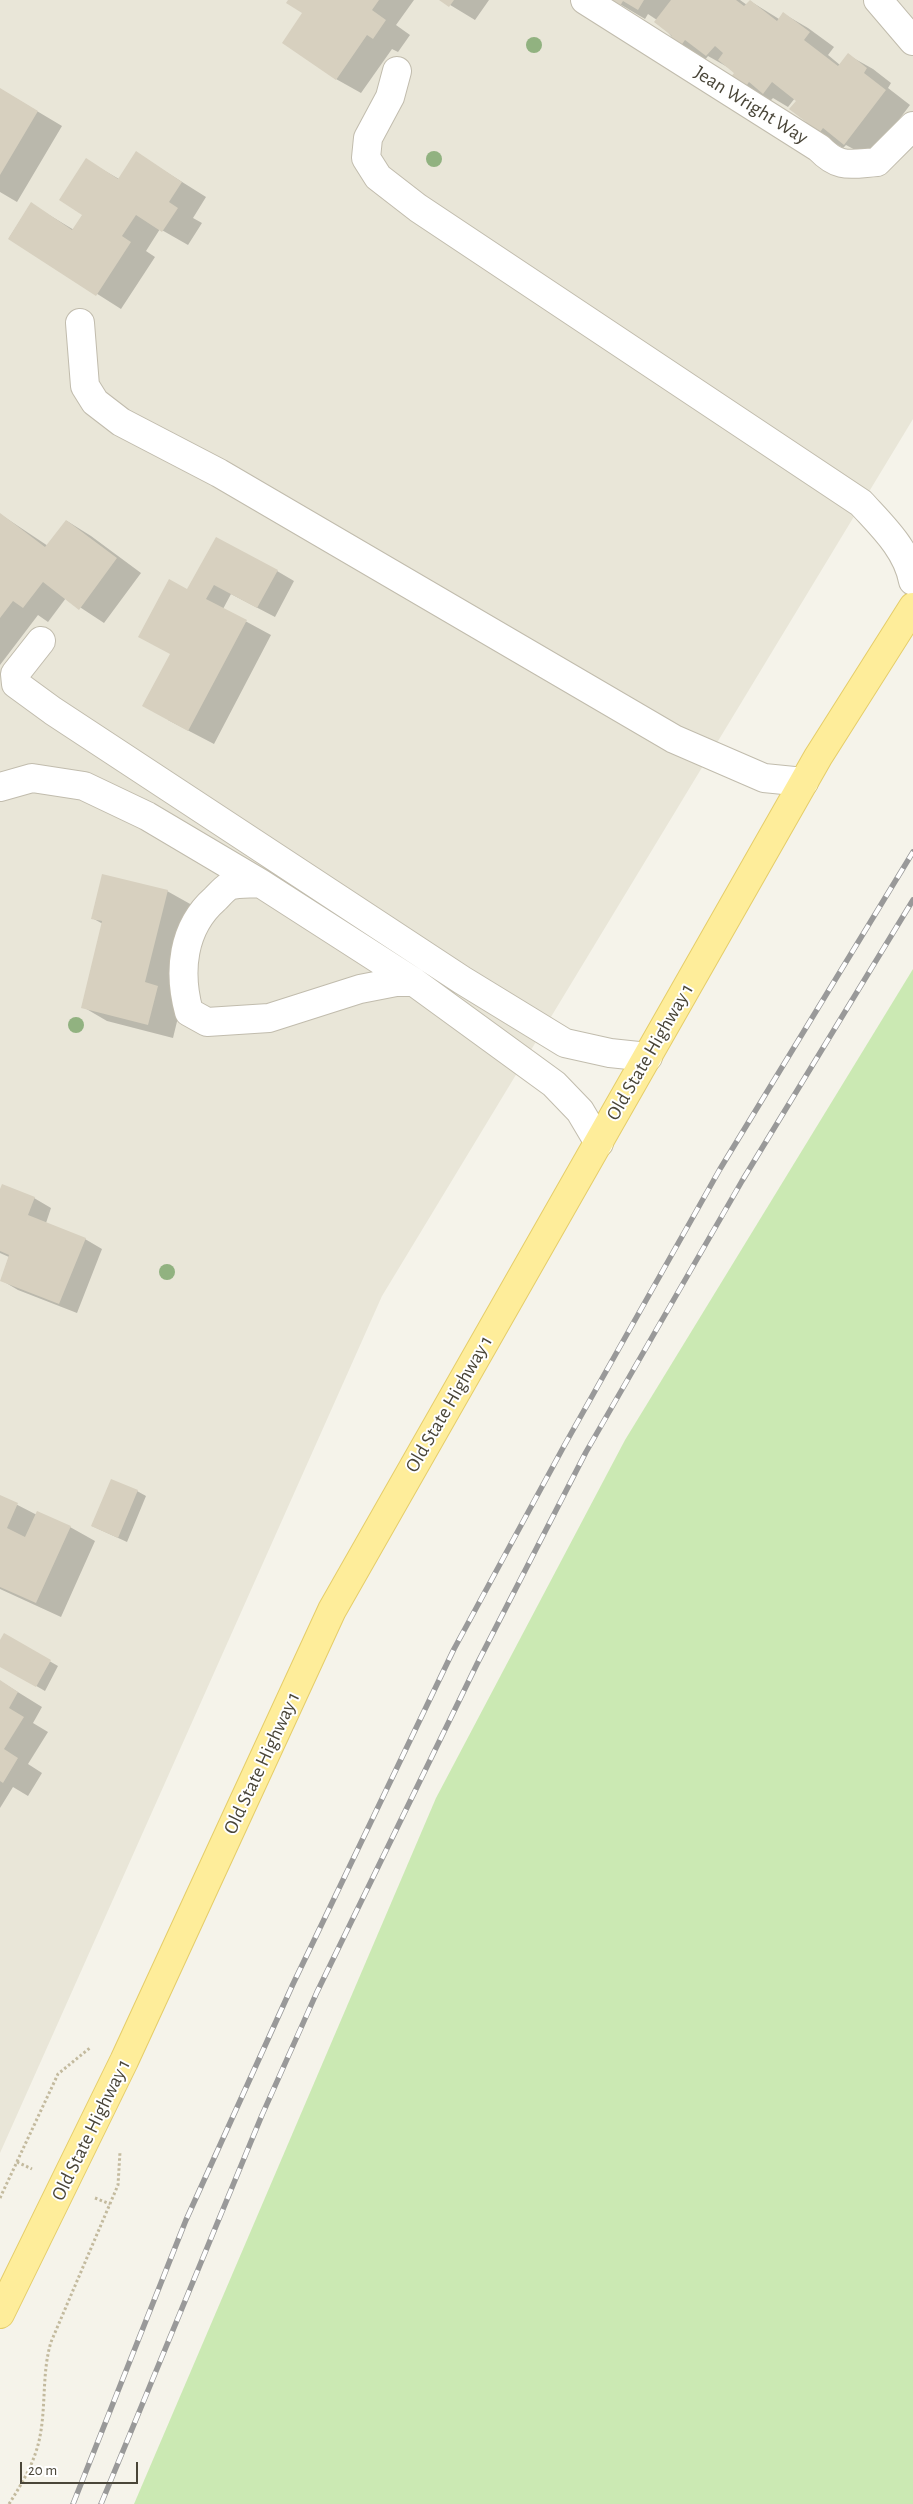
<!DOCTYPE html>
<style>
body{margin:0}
#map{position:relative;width:913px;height:2504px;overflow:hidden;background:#f5f3ea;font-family:"Alegreya Sans",sans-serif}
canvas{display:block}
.scale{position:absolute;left:20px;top:2462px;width:118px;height:22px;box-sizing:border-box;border:2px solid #494538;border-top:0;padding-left:6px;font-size:15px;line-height:18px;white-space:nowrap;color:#494538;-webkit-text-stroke:4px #fff;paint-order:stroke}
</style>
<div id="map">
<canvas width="913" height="2504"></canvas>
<div class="scale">20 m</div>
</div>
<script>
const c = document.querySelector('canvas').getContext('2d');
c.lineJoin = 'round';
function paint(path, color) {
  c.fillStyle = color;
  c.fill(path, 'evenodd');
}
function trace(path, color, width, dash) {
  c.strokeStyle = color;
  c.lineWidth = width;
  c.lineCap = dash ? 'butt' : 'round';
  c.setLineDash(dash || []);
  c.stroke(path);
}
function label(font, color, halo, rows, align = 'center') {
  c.font = font + ' "Alegreya Sans",sans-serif';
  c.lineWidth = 4;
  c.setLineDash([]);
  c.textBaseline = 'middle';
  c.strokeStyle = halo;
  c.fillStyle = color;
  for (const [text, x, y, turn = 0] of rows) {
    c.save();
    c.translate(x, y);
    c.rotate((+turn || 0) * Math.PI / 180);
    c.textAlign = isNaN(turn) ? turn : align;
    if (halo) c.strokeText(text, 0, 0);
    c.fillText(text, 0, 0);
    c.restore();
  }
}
paint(new Path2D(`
 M0,0H913V419L382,1296L0,2153Z`), '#e9e6d8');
paint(new Path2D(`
 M913,969V2504H134L436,1798L625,1440Z`), '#cbe9b3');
paint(new Path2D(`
 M290,0H414L396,25L410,35L398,52L392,49L361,93L336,79L304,13Z
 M442,0H489L475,20Z
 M613,0H740L747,5L750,1L779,19L784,14L808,28L834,47L828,55L840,65L848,55L873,69L891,83L888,88L910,105L870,158L846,145L843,148L818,134L807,121L795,98L788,107L773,98L770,101L746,87L731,69L708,56L705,60L680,46L657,20L648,14L645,19Z
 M0,89L62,126L17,202L0,192Z
 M136,153L206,197L193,218L202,223L188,245L160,229L146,251L155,257L121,309L9,238L31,204L74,230L83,214L86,160L119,179Z
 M0,514L48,546L67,521L91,536L141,573L104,623L66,598L48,622L38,615L0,665Z
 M277,571L294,581L275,617L231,594L223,609L271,635L214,744L168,720L171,654L194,594L189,588Z
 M167,891L192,905L170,994L182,1001L173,1038L107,1021L83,1007L103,924L92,918Z
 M0,1192L34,1198L51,1208L46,1223L85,1239L102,1249L77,1313L18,1290L1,1280L9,1257L0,1253Z
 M137,1491L146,1496L127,1542L92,1526Z
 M0,1496L37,1515L70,1527L95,1541L61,1617L0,1589Z
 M4,1635L58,1666L45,1691L0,1665V1642Z
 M0,1681L42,1707L33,1723L48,1732L28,1764L42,1773L28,1796L13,1787L0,1808Z`), '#0003');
paint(new Path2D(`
 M288,0H379L372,10L386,20L373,39L367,35L336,80L282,43L302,13L286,3Z
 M439,0H454L449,7Z
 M611,0H644L638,10L623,1L620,6Z
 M671,0H736L744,6L750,0L777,21L783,12L810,32L804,40L838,66L848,53L867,68L864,73L886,90L844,145L823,128L818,135L803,125L806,122L789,109L796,101L772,82L763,94L749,82L745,88L731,77L734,73L718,60L723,53L715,46L706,56L685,40L680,47L670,39L672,36L654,22Z
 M0,88L38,111L0,175Z
 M136,151L182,182L169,202L178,208L162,232L136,215L122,236L131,242L96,296L8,239L31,202L72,230L82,215L59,200L86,158L118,179Z
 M0,513L45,547L66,520L117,558L79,610L43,582L23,608L13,601L0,618Z
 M216,537L278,570L257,608L214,585L206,599L247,620L188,731L142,706L170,654L138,637L169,579L187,589Z
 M102,874L168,890L145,982L158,986L148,1025L81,1008L102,921L91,919Z
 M2,1184L35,1197L28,1215L86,1238L59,1304L0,1281L9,1255L0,1251V1189Z
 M111,1479L138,1490L118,1538L91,1526Z
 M0,1495L18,1503L7,1528L25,1537L37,1511L71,1526L36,1603L0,1587Z
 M4,1633L51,1660L36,1687L0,1667V1640Z
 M0,1680L18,1692L9,1708L24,1717L4,1749L18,1758L3,1783L0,1781Z`), '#d7d0bf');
const minor = new Path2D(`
 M585,0L819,148C839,169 850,164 877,162L913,126
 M878,0L913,41
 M397,71L390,97L368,138L366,158L378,177L418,208L861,503C882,526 907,549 913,581
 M80,323L85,386L95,402L121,422L219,473L674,739L764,778L804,782
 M41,641L15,674L16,684L53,711L462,980L565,1043L610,1053L648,1057
 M0,787L32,778L84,786L147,816L260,883
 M414,982L260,883C251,884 237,883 229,886C224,889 219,895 215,899C182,928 178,972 189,1012L207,1022L269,1018L360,989L396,982H414L554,1084L580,1111L599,1143`);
const major = new Path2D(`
 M0,2314L124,2061L332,1610L818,757L913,607`);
trace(minor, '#c1bcad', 30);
trace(major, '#e5cd69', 30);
trace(new Path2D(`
 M17,2162L32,2169
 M0,2198L58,2074L91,2047
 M95,2198L110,2204
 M9,2504C21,2485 32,2467 38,2445C47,2411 41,2375 51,2342L118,2185L120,2152`), '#c3ba9e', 3, [2.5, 2.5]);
trace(minor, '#fff', 28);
trace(major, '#feed9a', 28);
const rail = new Path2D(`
 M73,2504L186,2220L293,1984L454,1649L564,1446L720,1169L913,852
 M101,2504L262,2115L317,1992L477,1664L586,1452L742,1181L913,900`);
trace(rail, '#999', 5.5);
trace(rail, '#fff', 4, [11]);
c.fillStyle = '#91b280';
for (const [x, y] of [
 [534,45],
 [434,159],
 [76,1025],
 [167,1272]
]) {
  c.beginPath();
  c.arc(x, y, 8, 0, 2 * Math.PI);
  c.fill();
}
label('20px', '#494538', '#fff', [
 ["Jean Wright Way",751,105,32],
 ["Old State Highway 1",650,1052,-60],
 ["Old State Highway 1",449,1404,-60],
 ["Old State Highway 1",262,1763,-65],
 ["Old State Highway 1",91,2130,-64]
]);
</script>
